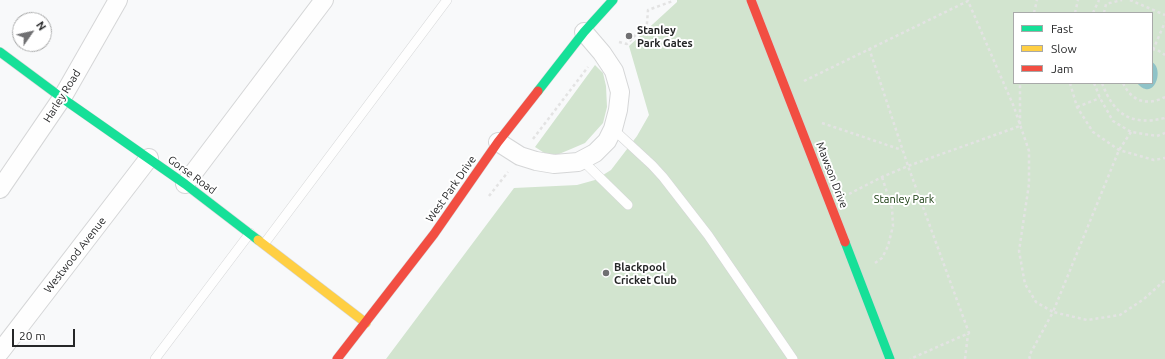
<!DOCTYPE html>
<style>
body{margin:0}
#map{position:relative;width:1165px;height:359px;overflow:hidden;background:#f8f9fa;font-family:Ubuntu,sans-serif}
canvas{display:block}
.legend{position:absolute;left:1013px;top:12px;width:140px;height:72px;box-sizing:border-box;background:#fff;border:1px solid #a8a9a9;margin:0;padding:5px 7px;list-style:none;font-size:12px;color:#262728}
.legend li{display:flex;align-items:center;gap:8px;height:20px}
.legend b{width:20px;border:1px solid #a8a9a9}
.north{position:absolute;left:12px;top:12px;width:40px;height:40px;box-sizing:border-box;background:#fff;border:1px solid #a8a9a9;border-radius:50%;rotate:56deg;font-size:11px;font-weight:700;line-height:16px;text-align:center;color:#262728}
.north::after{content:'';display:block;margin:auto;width:14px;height:18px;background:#707072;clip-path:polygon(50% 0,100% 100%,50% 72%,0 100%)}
.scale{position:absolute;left:12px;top:329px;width:63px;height:18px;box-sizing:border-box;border:2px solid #262728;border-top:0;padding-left:5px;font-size:12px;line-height:14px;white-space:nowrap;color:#262728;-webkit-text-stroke:3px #fff;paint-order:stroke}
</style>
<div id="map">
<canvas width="1165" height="359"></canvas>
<ul class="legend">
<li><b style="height:5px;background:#16e098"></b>Fast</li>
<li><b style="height:5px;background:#ffcf43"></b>Slow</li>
<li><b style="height:5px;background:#f24e42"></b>Jam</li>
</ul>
<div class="north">N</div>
<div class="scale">20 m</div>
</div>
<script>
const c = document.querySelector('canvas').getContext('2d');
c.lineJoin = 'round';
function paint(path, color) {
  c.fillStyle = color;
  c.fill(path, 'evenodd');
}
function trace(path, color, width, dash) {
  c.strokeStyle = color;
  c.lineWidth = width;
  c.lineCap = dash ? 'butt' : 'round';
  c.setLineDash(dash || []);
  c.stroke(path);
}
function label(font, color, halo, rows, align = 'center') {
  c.font = font + ' Ubuntu,sans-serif';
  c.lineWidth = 4;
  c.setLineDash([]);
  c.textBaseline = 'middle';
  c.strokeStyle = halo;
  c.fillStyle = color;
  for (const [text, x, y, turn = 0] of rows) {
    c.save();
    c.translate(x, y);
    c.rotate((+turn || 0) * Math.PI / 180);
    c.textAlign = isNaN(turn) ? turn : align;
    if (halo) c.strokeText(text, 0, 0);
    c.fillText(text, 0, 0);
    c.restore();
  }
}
paint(new Path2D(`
 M677,0H1165V359H386L514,188L577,185L595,180L611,170L637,136L649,115L629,46L677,2ZM1014,13H1152V83H1014Z
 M595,65L603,73L606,86L607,107L603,123L585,143L571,149L559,154H546L535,147Z`), '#d2e4cf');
paint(new Path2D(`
 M1152,62C1165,69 1154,103 1137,83H1152Z`), '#8fc3c8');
const lane = new Path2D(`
 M613,129L652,165L663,177L708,235L793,359
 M582,160L628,205
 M264,244L447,0
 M155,359L250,233`);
const street = new Path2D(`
 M498,142L520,156L536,161L554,164L578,162L595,153L607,141L613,129L618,110L620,92L614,71L602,53L584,32
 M185,184L324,0
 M0,189L62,98L118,0
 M0,352L149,158`);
const fast = new Path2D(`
 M0,52L62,98L185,184L258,240
 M538,91L584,32L613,0
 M845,242L890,359`);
const slow = new Path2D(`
 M258,240L366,323`);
const jam = new Path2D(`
 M751,0L845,242
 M337,359L434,234L498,142L538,91`);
trace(lane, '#d5d6d7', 10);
trace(street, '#d5d6d7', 20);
trace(fast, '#d5d6d7', 10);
trace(slow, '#d5d6d7', 10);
trace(jam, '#d5d6d7', 10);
trace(new Path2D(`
 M1130,0L1165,15
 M1034,13L1037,0
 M1075,13L1078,0
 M1093,13L1099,0
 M1104,13L1106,4L1122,0
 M619,42L627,44L647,23L648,10L673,1
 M869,48L908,166L969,333L910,359
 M1152,49L1159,51L1165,55
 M1153,50L1165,22
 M804,81L968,1L1014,107L1029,151V184L1019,251L1025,284L1036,302L1053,312L1029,356L1030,359
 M1070,83L1077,107L1093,132L1119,150L1154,160L1165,158
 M1094,83L1100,98L1113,121L1131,132L1157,136L1165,133
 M1102,83C1114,115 1131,126 1165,118
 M1123,83C1132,102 1147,106 1165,97
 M1077,107L1100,98
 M822,123L902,150
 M1131,132L1119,150L1053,312L1087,320L1120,315L1144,299L1165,280
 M533,139L588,67
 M849,194L882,177L908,166L1020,126V83
 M489,196L508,172
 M875,263L882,258L888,246L893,226L892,208L882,177
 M965,359L968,334`), '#e3e3e3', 2.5, [3, 3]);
trace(lane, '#fefefe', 9);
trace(street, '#fefefe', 18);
trace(fast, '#16e098', 9);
trace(slow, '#ffcf43', 9);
trace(jam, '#f24e42', 9);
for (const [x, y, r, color] of [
 [629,36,4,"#707072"],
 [606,273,4,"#707072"]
]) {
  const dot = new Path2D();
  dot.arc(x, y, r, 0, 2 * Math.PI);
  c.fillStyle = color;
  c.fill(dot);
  trace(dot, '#fff', 1.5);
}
label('bold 11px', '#262728', '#fff', [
 ["Stanley",637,30],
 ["Park Gates",637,43],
 ["Blackpool",614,267],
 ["Cricket Club",614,280]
], 'left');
label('11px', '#262728', '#fff', [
 ["Harley Road",62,96,-58],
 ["Gorse Road",192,175,36],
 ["Mawson Drive",832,175,69],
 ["West Park Drive",451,189,-55],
 ["Westwood Avenue",75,255,-52]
]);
label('11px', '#0e3305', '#fff', [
 ["Stanley Park",904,199]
]);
</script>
